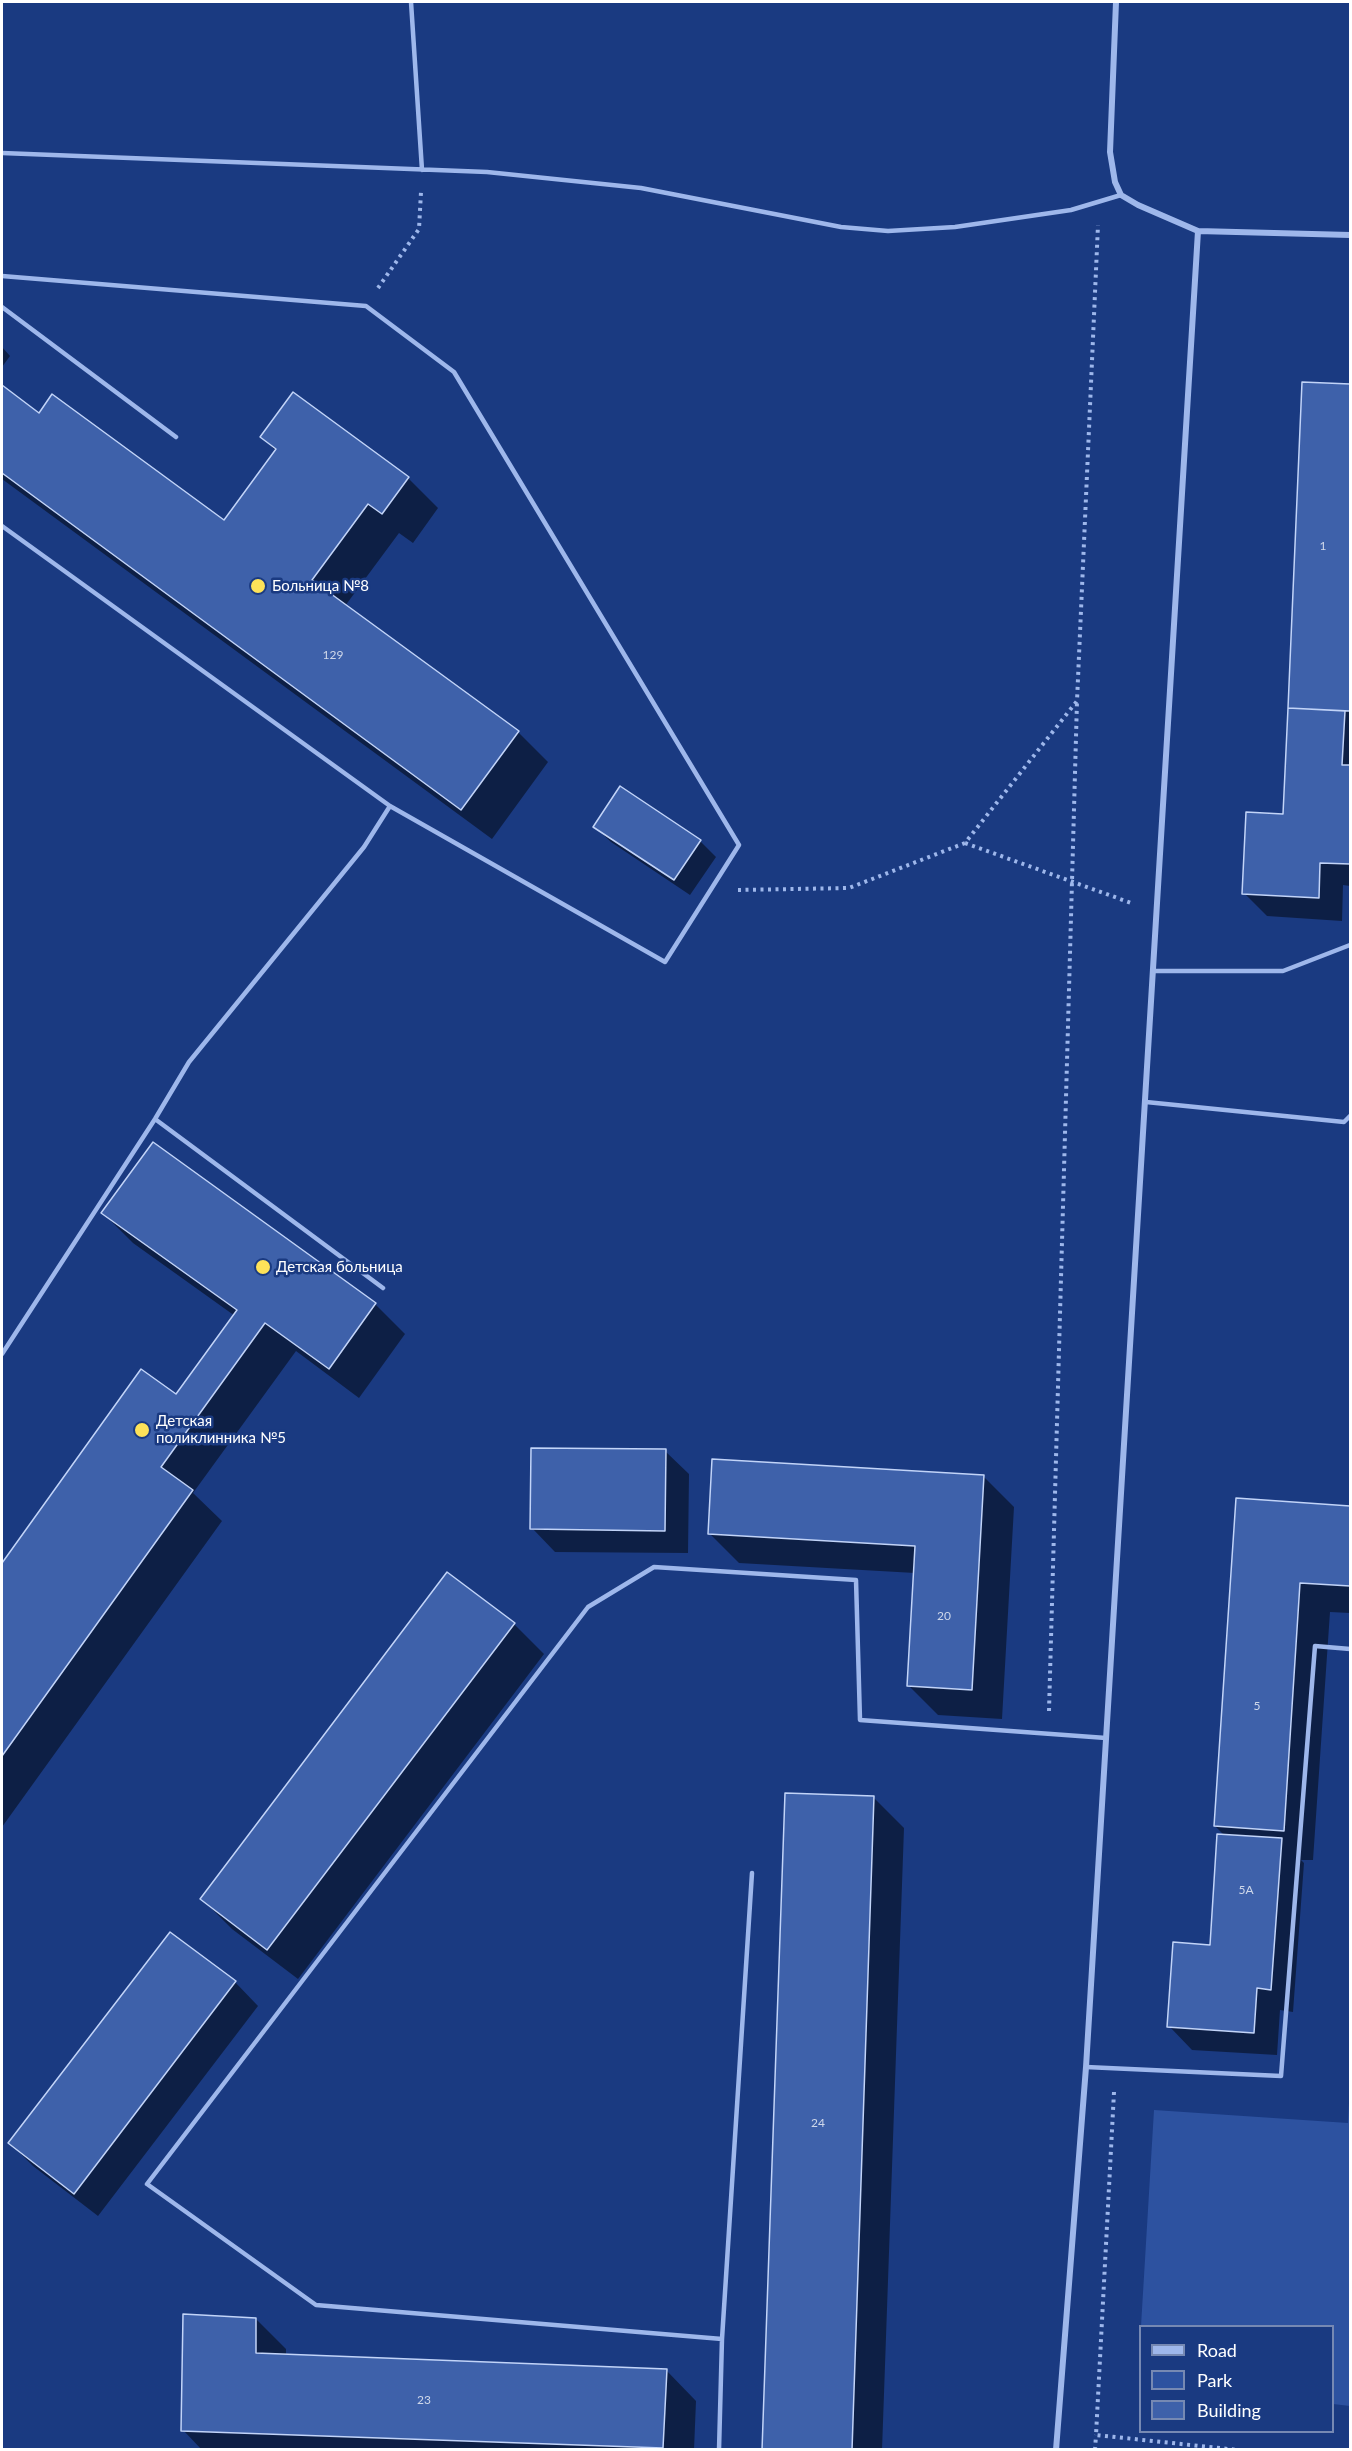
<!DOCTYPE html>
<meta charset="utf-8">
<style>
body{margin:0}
#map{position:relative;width:1352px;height:2451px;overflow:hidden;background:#1a3a81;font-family:Lato,sans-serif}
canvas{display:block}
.frame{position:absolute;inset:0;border:3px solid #fff;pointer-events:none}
.legend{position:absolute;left:1139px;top:2325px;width:195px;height:108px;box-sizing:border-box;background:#1a3a81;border:2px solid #7689b3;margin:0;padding:8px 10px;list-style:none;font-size:18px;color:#fff}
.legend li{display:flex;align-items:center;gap:12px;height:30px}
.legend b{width:30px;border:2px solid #7689b3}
</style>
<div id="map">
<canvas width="1352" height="2451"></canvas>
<div class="frame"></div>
<ul class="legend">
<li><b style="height:8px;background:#9eb7eb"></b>Road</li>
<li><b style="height:16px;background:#2d52a0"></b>Park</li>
<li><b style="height:16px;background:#3e61aa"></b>Building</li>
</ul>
</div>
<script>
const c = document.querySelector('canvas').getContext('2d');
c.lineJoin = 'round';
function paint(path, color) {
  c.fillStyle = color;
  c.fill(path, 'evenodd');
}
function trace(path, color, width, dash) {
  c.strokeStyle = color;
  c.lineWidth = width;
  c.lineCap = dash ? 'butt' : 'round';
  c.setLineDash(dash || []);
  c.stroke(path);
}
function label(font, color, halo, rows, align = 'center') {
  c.font = font + ' Lato,sans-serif';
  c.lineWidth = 5;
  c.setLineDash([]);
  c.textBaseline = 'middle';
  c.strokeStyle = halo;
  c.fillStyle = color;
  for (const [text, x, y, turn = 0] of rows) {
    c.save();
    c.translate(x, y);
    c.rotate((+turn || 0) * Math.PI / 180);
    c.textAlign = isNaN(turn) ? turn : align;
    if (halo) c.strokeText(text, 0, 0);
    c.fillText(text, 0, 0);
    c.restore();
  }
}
paint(new Path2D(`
 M1350,2083V2406L1333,2404L1332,2326H1141L1154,2110L1348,2123Z`), '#2d52a0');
paint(new Path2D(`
 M2,347L10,356L2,367Z
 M1303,383L1350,385V886L1343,885L1342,921L1267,916L1244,893L1284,816Z
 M2,387L39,415L225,522L276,451L262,437L408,478L438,508L413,543L399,533L345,606L518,732L548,762L492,839L2,479Z
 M595,827L700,841L716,857L690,895L611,842Z
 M103,1213L375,1304L405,1334L359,1398L296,1351L193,1493L222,1521L2,1827V1566L141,1371L176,1396L235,1316L133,1243Z
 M665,1451L689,1474L688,1553L555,1552L532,1528Z
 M984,1477L1014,1507L1002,1719L938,1715L908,1685L915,1573L739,1563L709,1533Z
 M1238,1500L1350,1508V1613L1330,1612L1313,1860H1301L1304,1863L1293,2012L1280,2010L1277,2055L1192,2050L1169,2026L1212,1947L1225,1836L1215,1826Z
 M514,1624L544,1654L298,1979L232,1929L202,1899Z
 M874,1798L904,1828L882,2450H763Z
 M235,1982L258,2006L98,2216L33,2166L10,2143Z
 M256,2319L286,2349V2356L666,2370L696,2401L694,2450H202L183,2430Z`), '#0007');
const building = new Path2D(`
 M1302,382L1350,384V711L1288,708Z
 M2,385L39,413L52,394L224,520L276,449L260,437L293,392L409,477L382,514L368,504L312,580L519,731L461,810L2,473Z
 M1288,708L1345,711L1342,765H1350V864L1320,863L1319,898L1242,894L1246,812L1283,814Z
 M620,786L701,840L674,880L593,827Z
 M153,1142L376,1303L329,1369L265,1323L161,1467L193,1490L2,1756V1563L141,1369L176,1394L237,1310L101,1213Z
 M531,1448L666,1449L665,1531L530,1529Z
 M712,1459L984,1475L972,1690L907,1686L915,1546L708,1534Z
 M1236,1498L1350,1506V1586L1300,1583L1284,1831L1214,1826Z
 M447,1572L515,1623L267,1950L200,1899Z
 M785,1793L874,1796L852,2450H762Z
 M1217,1834L1282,1838L1271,1990L1257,1988L1254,2033L1167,2027L1173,1942L1210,1945Z
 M170,1932L236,1981L74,2194L8,2143Z
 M183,2314L256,2318V2353L667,2369L663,2448L181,2431Z`);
paint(building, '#3e61aa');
trace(building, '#c2d4f8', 1.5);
trace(new Path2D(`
 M378,288L419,229L421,192
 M965,843L1134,904
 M738,890L849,888L965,843L1077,701L1098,225
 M1049,1711L1077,701
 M1114,2092L1096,2435L1238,2450
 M1095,2450L1096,2435`), '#9eb7eb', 4, [3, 4.5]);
trace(new Path2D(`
 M411,2L422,170
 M2,153L487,172L641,188L841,227L888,231L955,227L1071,210L1121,195
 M2,276L366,306L454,372L739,845L665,962L390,806L364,847L189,1062L155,1119L2,1354
 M2,307L176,437
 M2,526L390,806
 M1154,971H1283L1350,945
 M1146,1102L1344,1122L1350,1116
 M155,1119L383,1288
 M1086,2067L1281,2076L1315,1646L1350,1649
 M722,2339L316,2305L147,2184L588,1607L654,1567L856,1580L860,1720L1106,1738
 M719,2450L722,2339L752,1873`), '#9eb7eb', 4.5);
trace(new Path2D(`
 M1116,2L1110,152L1115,182L1121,195L1138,205L1198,231
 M1056,2450L1086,2067L1198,231L1350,235`), '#9eb7eb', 6);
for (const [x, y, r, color] of [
 [258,586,8,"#fde259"],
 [263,1267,8,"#fde259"],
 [142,1430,8,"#fde259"]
]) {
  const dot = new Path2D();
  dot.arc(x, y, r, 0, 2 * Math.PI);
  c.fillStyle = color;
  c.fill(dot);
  trace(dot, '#1a3a81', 2);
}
label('12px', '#cfd8ea', null, [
 ["1",1323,546],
 ["129",333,655],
 ["20",944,1616],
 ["5",1257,1706],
 ["5А",1246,1890],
 ["24",818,2123],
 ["23",424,2400]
]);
label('15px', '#fff', '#1a3a81', [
 ["Больница №8",272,586],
 ["Детская больница",276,1267],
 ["Детская",156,1421],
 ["поликлинника №5",156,1438]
], 'left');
</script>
